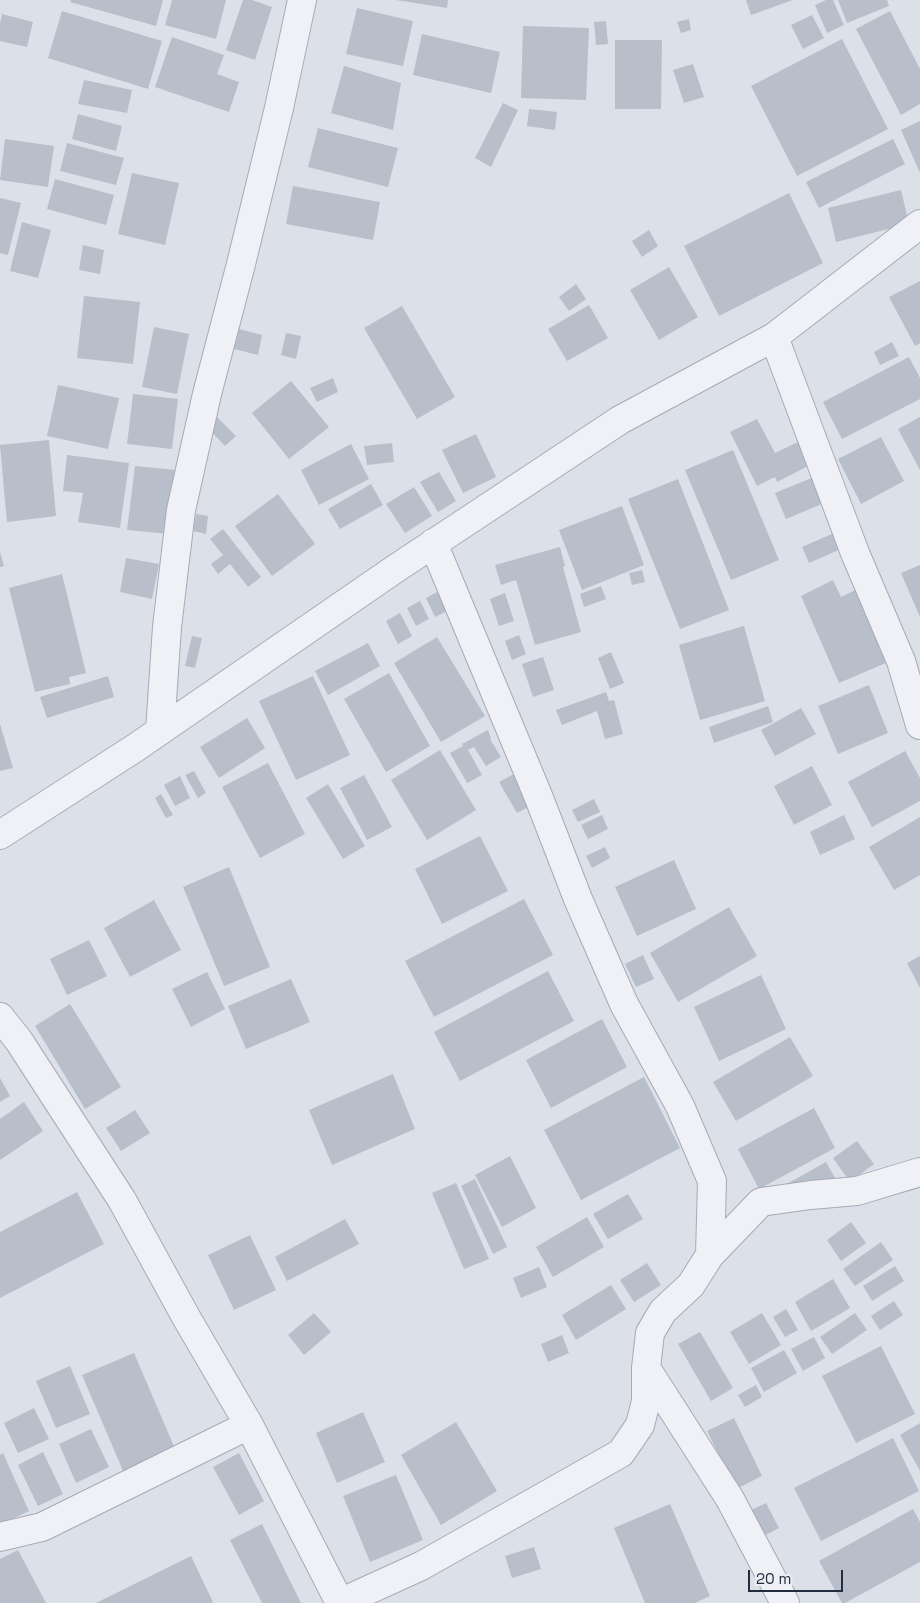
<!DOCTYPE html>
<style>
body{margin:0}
#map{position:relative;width:920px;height:1603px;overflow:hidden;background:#dce0e8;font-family:"Space Grotesk",sans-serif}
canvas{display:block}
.scale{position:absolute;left:748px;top:1570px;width:95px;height:22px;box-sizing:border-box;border:2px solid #242c40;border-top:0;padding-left:6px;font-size:15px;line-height:18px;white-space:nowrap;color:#242c40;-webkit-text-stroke:4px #ebeff5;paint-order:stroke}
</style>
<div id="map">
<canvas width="920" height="1603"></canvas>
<div class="scale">20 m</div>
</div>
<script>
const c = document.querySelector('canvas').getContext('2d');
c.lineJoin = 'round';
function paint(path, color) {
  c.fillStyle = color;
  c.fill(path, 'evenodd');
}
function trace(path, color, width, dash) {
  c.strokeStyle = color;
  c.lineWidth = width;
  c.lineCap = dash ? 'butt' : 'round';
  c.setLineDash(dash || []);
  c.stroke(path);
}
paint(new Path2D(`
 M71,0H163L156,26L70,2Z
 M172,0H226L216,39L165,25Z
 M243,0H252L272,7L255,60L226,50Z
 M396,0H448L447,8Z
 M746,0H793L751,15Z
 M826,0H833L844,25L827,33L815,5Z
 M838,0H887L889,6L847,23Z
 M357,8L413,21L403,66L346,54Z
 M62,11L162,41L148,89L48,58Z
 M890,11L920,69V104L901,115L856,29Z
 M2,14L33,22L27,47L0,41V23Z
 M812,15L824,38L803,49L791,25Z
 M689,19L691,30L681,33L677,22Z
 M606,21L608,44L596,45L594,22Z
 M523,26L589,28L586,100L521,98Z
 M422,34L500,52L491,93L413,75Z
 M172,37L224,55L217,74L239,82L229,112L155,87Z
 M842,39L888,129L797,176L751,86Z
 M615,40H662L661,109H615Z
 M693,64L704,97L684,103L673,70Z
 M344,66L401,83L393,130L331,113Z
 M84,80L132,90L127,113L78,104Z
 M503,103L518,110L491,167L475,158Z
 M529,109L557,112L555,130L527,126Z
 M78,114L122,126L116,151L72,139Z
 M920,121V173L901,130Z
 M318,128L398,148L388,187L308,167Z
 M5,139L54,146L48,187L0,180Z
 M893,139L905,164L819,208L806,182Z
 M67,143L124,158L116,185L60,171Z
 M132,173L179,183L165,245L118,234Z
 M55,179L114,195L106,225L47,209Z
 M293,186L380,202L373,240L286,224Z
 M901,190L909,224L836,242L828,208Z
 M789,193L823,263L719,316L684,246Z
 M0,198L21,203L8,255L0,253Z
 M22,222L51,230L38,278L10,271Z
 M649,230L658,246L642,257L632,241Z
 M83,245L104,250L100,274L79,270Z
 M669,267L698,317L659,340L630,290Z
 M920,281V343L915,346L889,297Z
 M576,284L586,299L569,311L559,297Z
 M84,296L140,302L133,364L77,358Z
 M589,305L608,338L567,361L548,329Z
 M402,306L455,397L417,419L364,328Z
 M154,327L189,334L177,394L142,387Z
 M239,329L262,335L258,355L234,349Z
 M286,333L301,336L296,359L281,355Z
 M892,342L899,356L880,365L874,352Z
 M909,357L920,378V399L842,439L823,402Z
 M333,378L338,392L317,402L310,388Z
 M291,381L329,427L289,459L252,413Z
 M58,385L119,398L108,449L47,436Z
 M133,394L178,399L172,449L127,444Z
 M217,417L236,436L225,446L207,427Z
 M920,417V470L898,429Z
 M757,419L775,453L800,441L812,464L777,482L775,477L757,486L730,432Z
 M476,434L496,477L463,493L442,450Z
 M881,437L904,481L861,504L838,459Z
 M49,440L56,516L7,522L0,445Z
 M392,443L394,462L367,465L364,446Z
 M351,444L369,479L319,505L301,470Z
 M733,450L779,560L731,580L685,470Z
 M67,455L129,463L120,528L78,522L83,493L63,491Z
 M135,466L176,470L169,534L127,530Z
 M439,472L456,501L438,512L420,482Z
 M814,477L824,503L786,519L775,493Z
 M678,479L729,610L680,629L628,499Z
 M371,484L383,505L340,529L328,509Z
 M414,487L432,516L405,533L386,504Z
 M278,494L315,544L272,576L235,526Z
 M622,506L644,565L582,590L559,530Z
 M196,514L208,516L206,534L193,531Z
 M223,529L261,577L248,587L230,564L218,574L211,564L223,555L210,539Z
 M834,533L841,549L809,563L802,547Z
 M560,547L565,566L563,567L581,632L535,645L516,580L501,585L495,565Z
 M0,552L4,566L0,567Z
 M126,558L159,564L152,599L120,592Z
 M920,565V617L901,573Z
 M642,570L645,582L632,585L629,573Z
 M62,574L86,673L69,677L70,684L35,692L9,588Z
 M833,580L841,597L855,590L886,663L839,683L801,596Z
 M601,586L606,599L584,607L580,594Z
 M441,590L450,610L435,617L426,598Z
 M505,593L514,621L499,626L490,599Z
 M420,601L429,619L416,626L407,608Z
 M400,613L412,636L398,644L386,621Z
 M744,626L765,701L700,720L679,645Z
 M519,635L526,654L512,660L505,641Z
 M192,636L202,638L195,668L185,666Z
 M437,637L485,716L441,742L394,663Z
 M368,643L380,666L328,695L315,671Z
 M611,652L624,683L610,689L598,658Z
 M543,657L554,690L533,697L522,664Z
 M389,673L430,746L386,772L344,699Z
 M108,676L114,697L47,718L40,697Z
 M313,676L350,755L296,780L259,701Z
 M869,685L888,733L838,754L818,706Z
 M606,692L609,701L614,700L623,734L605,739L597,711L562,725L556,710Z
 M768,706L773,722L714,743L709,727Z
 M801,708L816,734L775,756L761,730Z
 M247,718L265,748L219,778L200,747Z
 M0,724L13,768L0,771Z
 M488,730L491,738L490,739L501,757L486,766L474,747L468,750L482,775L467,783L450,753L463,746L462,744Z
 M440,750L476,810L427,840L391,780Z
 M905,751L920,778V801L872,827L848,782Z
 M268,763L305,834L260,858L222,787Z
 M812,766L832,805L794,825L774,786Z
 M194,771L206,793L198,798L185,775Z
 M514,774L532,805L517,813L499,782Z
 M364,775L392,827L367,840L340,788Z
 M180,776L190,798L175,806L164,785Z
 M328,784L365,846L343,859L306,798Z
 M161,794L173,815L166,818L155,798Z
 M594,799L600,812L578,822L572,810Z
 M602,815L608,829L588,839L581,825Z
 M844,815L855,839L820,855L810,832Z
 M920,817V875L894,890L869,847Z
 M480,836L508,891L442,924L415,869Z
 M605,847L610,858L592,868L586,856Z
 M674,860L696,909L637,936L615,887Z
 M229,867L270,967L224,986L183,887Z
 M524,899L553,955L434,1017L405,961Z
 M154,900L181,950L130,977L104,928Z
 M729,907L757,956L678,1002L650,953Z
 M89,940L107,976L67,995L50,959Z
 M643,955L654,979L636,987L625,964Z
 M920,956V988L907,963Z
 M548,971L574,1021L460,1081L434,1032Z
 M207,972L225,1009L191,1027L172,989Z
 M761,975L786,1029L719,1061L694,1007Z
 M291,979L310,1022L246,1049L228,1006Z
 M70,1004L121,1087L85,1109L35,1026Z
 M602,1019L627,1067L551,1108L526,1060Z
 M790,1037L813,1076L736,1121L713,1082Z
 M393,1074L415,1129L332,1165L309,1110Z
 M644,1077L680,1148L581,1200L544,1130Z
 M0,1078L10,1096L0,1102Z
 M24,1102L43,1131L0,1160V1119Z
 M814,1108L835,1148L759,1189L738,1149Z
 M135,1110L150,1133L121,1151L106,1128Z
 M857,1141L874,1164L850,1182L833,1158Z
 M510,1156L536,1208L502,1227L475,1175Z
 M826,1162L839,1185H785Z
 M475,1179L507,1247L493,1254L461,1186Z
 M456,1183L489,1259L464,1269L432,1193Z
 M77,1192L104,1244L0,1298V1232Z
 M628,1194L643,1219L608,1239L593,1214Z
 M587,1217L604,1247L553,1277L536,1247Z
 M345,1219L359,1244L287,1281L275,1257Z
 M851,1222L866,1243L841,1261L827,1240Z
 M250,1235L276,1290L234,1310L208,1255Z
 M881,1242L893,1260L855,1286L843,1269Z
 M647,1263L661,1285L634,1302L620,1280Z
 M895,1266L904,1281L872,1301L863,1286Z
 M539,1267L547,1287L521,1298L513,1278Z
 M833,1279L850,1308L811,1331L795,1302Z
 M611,1285L626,1309L576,1340L562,1315Z
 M894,1301L903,1315L880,1330L871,1316Z
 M786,1309L798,1330L785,1337L773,1317Z
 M314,1313L331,1332L304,1355L288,1335Z
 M762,1313L781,1345L749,1364L730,1332Z
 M855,1313L867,1330L832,1354L820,1337Z
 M700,1332L733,1388L711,1401L678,1344Z
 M562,1335L569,1353L548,1362L541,1344Z
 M814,1337L825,1358L803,1371L791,1349Z
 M881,1346L915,1414L856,1443L822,1376Z
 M784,1350L797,1373L764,1392L751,1368Z
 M134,1353L179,1458L127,1480L82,1375Z
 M70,1366L90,1414L56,1428L36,1381Z
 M756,1385L762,1397L745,1407L738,1395Z
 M34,1408L49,1439L18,1453L4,1423Z
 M363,1412L385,1462L337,1483L316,1433Z
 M734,1418L762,1476L736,1489L707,1431Z
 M456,1422L497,1491L441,1525L401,1455Z
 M920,1423V1471L900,1435Z
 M91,1429L109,1467L76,1483L59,1444Z
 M893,1438L919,1491L821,1541L794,1488Z
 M43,1452L63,1494L38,1506L18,1465Z
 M3,1453L29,1511L0,1525V1455Z
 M239,1453L264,1501L239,1515L213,1467Z
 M396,1475L423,1540L370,1562L343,1496Z
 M766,1503L779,1528L762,1537L749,1511Z
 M670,1504L710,1596L695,1603H645L614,1528Z
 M913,1509L920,1522V1562L845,1603H842L819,1561Z
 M262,1524L301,1603H262L230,1540Z
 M534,1547L541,1569L512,1578L505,1556Z
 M18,1550L46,1603H0V1559Z
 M191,1556L213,1602L211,1603H96Z`), '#b9becb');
const minor = new Path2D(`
 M774,337L855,553L901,661L920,725
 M433,543L539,798L578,899L624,1004L680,1106L712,1181L710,1255
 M160,731L167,627L181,510L207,394L241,264L279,108L302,0
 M0,835L135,748L395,569L620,420L774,337L920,224
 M0,1017L19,1041L122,1200L186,1317L249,1425L340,1603
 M646,1368L730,1499L785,1603
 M0,1537L42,1527L249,1425
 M340,1603L421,1566L621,1453L640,1425L646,1401V1368L650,1333L663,1311L691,1285L710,1255L761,1202L811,1195L857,1191L920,1172`);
trace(minor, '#a5aab6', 30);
trace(minor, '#eff1f6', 28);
</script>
